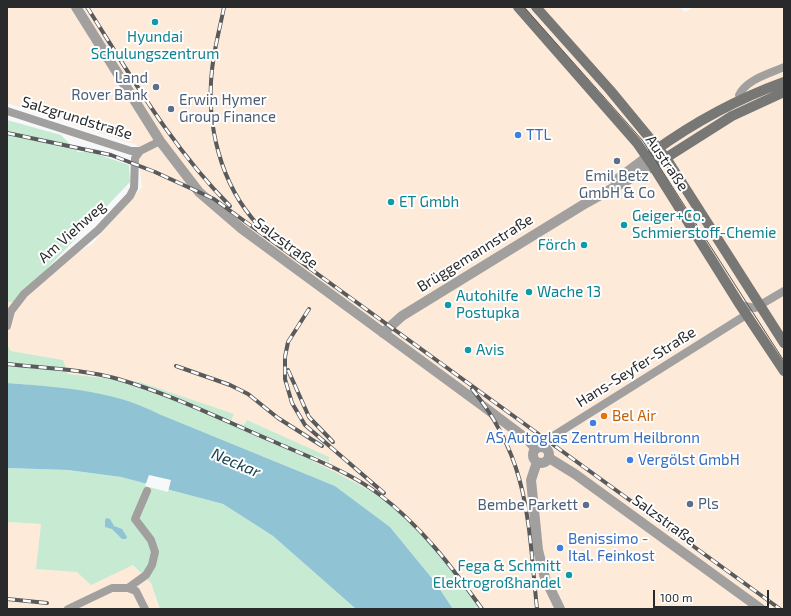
<!DOCTYPE html>
<meta charset="utf-8">
<style>
body{margin:0}
#map{position:relative;width:791px;height:616px;overflow:hidden;background:#f6f8fa;font-family:"Exo 2",sans-serif}
canvas{display:block}
.frame{position:absolute;inset:0;border:8px solid #292a2b;pointer-events:none}
.scale{position:absolute;left:653px;top:590px;width:116px;height:18px;box-sizing:border-box;border:2px solid #292a2b;border-top:0;padding-left:5px;font-size:12px;line-height:14px;white-space:nowrap;color:#292a2b;-webkit-text-stroke:3px #fff;paint-order:stroke}
</style>
<div id="map">
<canvas width="791" height="616"></canvas>
<div class="frame"></div>
<div class="scale">100 m</div>
</div>
<script>
const c = document.querySelector('canvas').getContext('2d');
c.lineJoin = 'round';
function paint(path, color) {
  c.fillStyle = color;
  c.fill(path, 'evenodd');
}
function trace(path, color, width, dash) {
  c.strokeStyle = color;
  c.lineWidth = width;
  c.lineCap = dash ? 'butt' : 'round';
  c.setLineDash(dash || []);
  c.stroke(path);
}
function label(font, color, halo, rows, align = 'center') {
  c.font = font + ' "Exo 2",sans-serif';
  c.lineWidth = 4;
  c.setLineDash([]);
  c.textBaseline = 'middle';
  c.strokeStyle = halo;
  c.fillStyle = color;
  for (const [text, x, y, turn = 0] of rows) {
    c.save();
    c.translate(x, y);
    c.rotate((+turn || 0) * Math.PI / 180);
    c.textAlign = isNaN(turn) ? turn : align;
    if (halo) c.strokeText(text, 0, 0);
    c.fillText(text, 0, 0);
    c.restore();
  }
}
paint(new Path2D(`
 M7,7H679L685,12L694,7H784V609H473L477,606L438,550L404,514L355,482L311,461L315,456L328,461L247,420L244,425L231,420L234,415L140,382L68,374L63,360L11,351L7,345V302H15L62,261L92,244L142,187L137,145L7,103Z
 M7,522L41,524L63,570L77,572L133,565L151,583L160,609H7Z`), '#fdead9');
paint(new Path2D(`
 M7,120L61,135L78,152H91L129,165L130,182L15,302H7Z
 M7,345L11,351L63,360L68,374L140,382L234,414L231,421L244,425L247,420L329,457V462L315,456L312,461C351,480 394,500 424,533C444,555 460,582 478,606L473,609H453L435,582L390,527L335,486L159,414C118,393 53,387 7,383Z
 M7,468L68,470L121,477L223,504L273,536L356,609H160L151,583L133,565L91,585L77,572L36,569L41,524L7,522Z`), '#c7ebd2');
paint(new Path2D(`
 M7,383C58,387 113,390 159,414L335,486L390,527L435,582L453,609H356L273,536L223,504L121,477L68,470L7,468Z
 M106,518L110,519L114,526L122,529L127,537L126,539H122L112,529L105,527V521Z`), '#90c3d4');
paint(new Path2D(`
 M149,475L171,480L168,492L145,486Z`), '#f6f8fa');
trace(new Path2D(`
 M741,99L739,95C747,79 769,74 784,67
 M7,111L131,151H140L160,141
 M740,305L755,308L784,291
 M7,326L11,311L24,294L98,230L130,196L134,188L135,158L140,151
 M544,447L550,438L746,315
 M128,588L136,591L145,609
 M68,609L112,588H128L146,575L152,565L155,552L151,540L135,519L147,491`), '#a1a09f', 8);
trace(new Path2D(`
 M76,7L160,141L199,192L242,229L487,409L528,440L536,449
 M615,181L647,157
 M383,333L402,316L586,203L653,166
 M533 455a8 8 0 1 1 16 0a8 8 0 1 1-16 0Z
 M549,458L575,474L761,609
 M537,462L531,480L538,550L545,578L560,609`), '#a1a09f', 10);
trace(new Path2D(`
 M518,7L637,143L653,166L740,305L784,371
 M536,7L610,90L666,158L784,343
 M653,152C693,123 737,99 784,82
 M661,161L732,116L784,92`), '#777775', 10);
trace(new Path2D(`
 M524,7L643,141L784,361`), '#585a5b', 1);
const rail = new Path2D(`
 M87,7C131,76 172,148 230,206
 M224,7C220,28 214,49 212,70C206,124 220,184 258,225
 M7,133L111,155L155,172L214,199L780,609
 M309,309L288,342L285,357V379L292,403L305,425L384,493
 M7,364C43,368 82,369 118,379C173,395 225,421 277,443C311,458 350,472 380,495C421,526 452,567 482,609
 M176,366L230,385L248,394L278,418L322,446
 M288,370L309,417L333,442
 M472,389C530,460 528,523 537,609
 M7,599L47,603`);
trace(rail, '#585a5b', 4);
trace(rail, '#fff', 2.5, [8]);
for (const [x, y, r, color] of [
 [155,22,4,"#0f9aa8"],
 [156,87,4,"#5c6f8a"],
 [171,109,4,"#5c6f8a"],
 [518,135,4,"#3f7fe0"],
 [617,161,4,"#5c6f8a"],
 [391,202,4,"#0f9aa8"],
 [624,225,4,"#0f9aa8"],
 [584,245,4,"#0f9aa8"],
 [529,292,4,"#0f9aa8"],
 [448,305,4,"#0f9aa8"],
 [468,350,4,"#0f9aa8"],
 [604,416,4,"#e8710a"],
 [593,423,4,"#3f7fe0"],
 [630,460,4,"#3f7fe0"],
 [690,504,4,"#5c6f8a"],
 [586,505,4,"#5c6f8a"],
 [560,548,4,"#3f7fe0"],
 [569,575,4,"#0f9aa8"]
]) {
  const dot = new Path2D();
  dot.arc(x, y, r, 0, 2 * Math.PI);
  c.fillStyle = color;
  c.fill(dot);
  trace(dot, '#fff', 1.5);
}
label('15px', '#0d838f', '#fff', [
 ["Hyundai",155,37,"center"],
 ["Schulungszentrum",155,54,"center"],
 ["ET Gmbh",399,202],
 ["Geiger+Co.",632,216],
 ["Schmierstoff-Chemie",632,233],
 ["Förch",576,245,"right"],
 ["Wache 13",537,292],
 ["Autohilfe",456,296],
 ["Postupka",456,313],
 ["Avis",476,350],
 ["Fega & Schmitt",561,566,"right"],
 ["Elektrogroßhandel",561,583,"right"]
], 'left');
label('15px', '#4e5e75', '#fff', [
 ["Land",148,78],
 ["Rover Bank",148,95],
 ["Erwin Hymer",179,100,"left"],
 ["Group Finance",179,117,"left"],
 ["Emil Betz",617,176,"center"],
 ["GmbH & Co",617,193,"center"],
 ["Pls",698,504,"left"],
 ["Bembe Parkett",578,505]
], 'right');
label('15px', '#292a2b', '#fff', [
 ["Salzgrundstraße",77,118,17],
 ["Austraße",667,163,56],
 ["Am Viehweg",72,232,-42],
 ["Salzstraße",286,243,36],
 ["Brüggemannstraße",475,253,-32],
 ["Hans-Seyfer-Straße",636,367,-32],
 ["Salzstraße",664,520,36]
]);
label('15px', '#366cbe', '#fff', [
 ["TTL",526,135],
 ["AS Autoglas Zentrum Heilbronn",593,438,"center"],
 ["Vergölst GmbH",638,460],
 ["Benissimo -",568,539],
 ["Ital. Feinkost",568,556]
], 'left');
label('15px', '#c56008', '#fff', [
 ["Bel Air",612,416]
], 'left');
label('italic 16px', '#174451', '#fff', [
 ["Neckar",236,463,23]
]);
</script>
